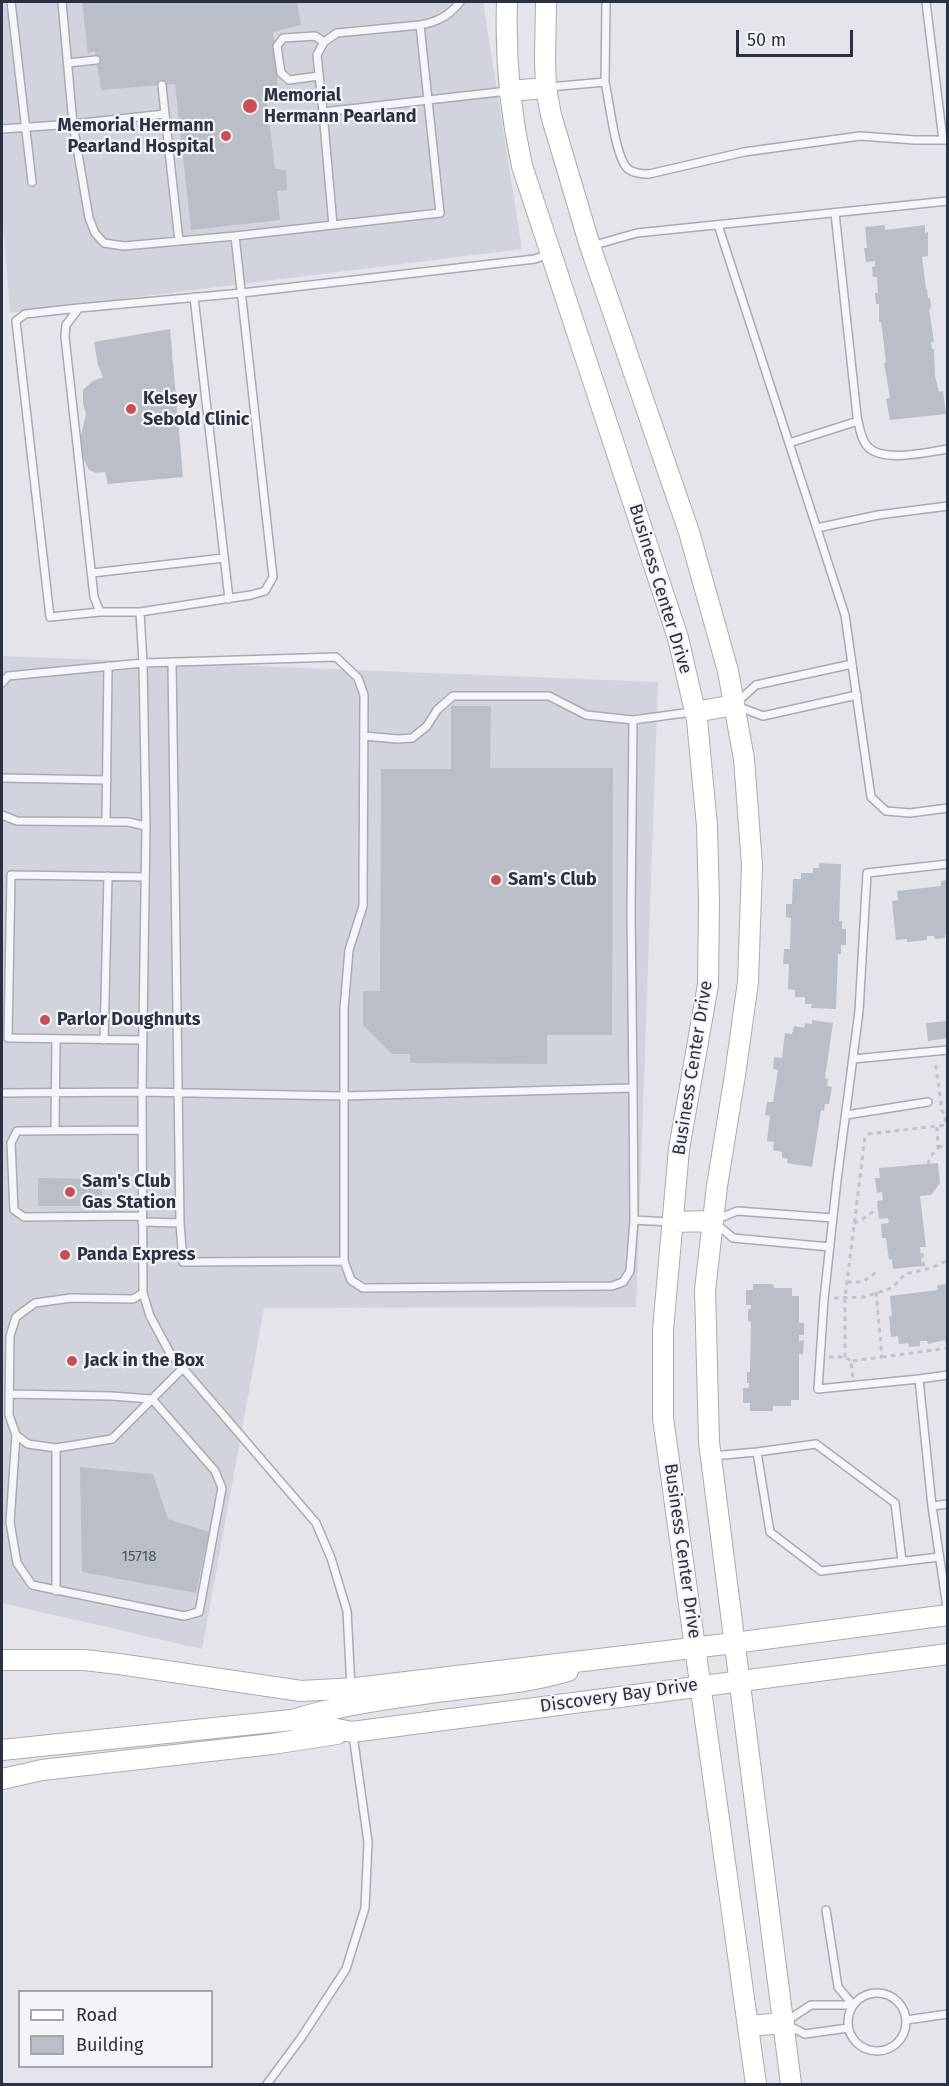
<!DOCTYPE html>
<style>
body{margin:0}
#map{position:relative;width:949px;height:2086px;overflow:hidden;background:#e3e5ea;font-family:"Fira Sans",sans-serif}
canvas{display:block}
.frame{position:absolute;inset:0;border:3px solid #2b3142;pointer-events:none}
.legend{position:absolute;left:18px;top:1990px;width:195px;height:78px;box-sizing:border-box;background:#f2f4f8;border:2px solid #a2a6af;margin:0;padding:8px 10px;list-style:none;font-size:18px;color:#2b3142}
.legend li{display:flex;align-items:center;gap:12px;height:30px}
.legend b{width:30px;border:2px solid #a2a6af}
.scale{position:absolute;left:736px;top:30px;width:117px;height:27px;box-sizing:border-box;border:3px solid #2b3142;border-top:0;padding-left:8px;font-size:18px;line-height:21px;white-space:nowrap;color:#2b3142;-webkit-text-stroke:4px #f2f4f8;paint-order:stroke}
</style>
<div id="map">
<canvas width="949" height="2086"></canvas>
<div class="frame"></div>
<ul class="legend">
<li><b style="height:8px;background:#fff"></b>Road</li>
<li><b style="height:16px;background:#babec7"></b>Building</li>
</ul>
<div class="scale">50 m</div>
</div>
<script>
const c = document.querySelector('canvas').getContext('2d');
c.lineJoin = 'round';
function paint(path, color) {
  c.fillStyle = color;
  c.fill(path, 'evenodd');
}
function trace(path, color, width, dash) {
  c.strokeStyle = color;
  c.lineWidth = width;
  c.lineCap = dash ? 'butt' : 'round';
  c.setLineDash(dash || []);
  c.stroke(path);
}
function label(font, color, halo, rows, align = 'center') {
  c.font = font + ' "Fira Sans",sans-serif';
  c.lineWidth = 4.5;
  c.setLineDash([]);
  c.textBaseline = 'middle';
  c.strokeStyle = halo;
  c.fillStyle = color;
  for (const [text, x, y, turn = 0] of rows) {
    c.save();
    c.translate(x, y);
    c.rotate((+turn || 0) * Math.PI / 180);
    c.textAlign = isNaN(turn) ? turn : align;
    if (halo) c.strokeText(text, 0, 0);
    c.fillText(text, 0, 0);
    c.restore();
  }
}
paint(new Path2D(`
 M2,2H483L522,249L10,313L2,210Z
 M2,656L658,682L636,1307L264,1308L202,1649L2,1603Z`), '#d1d4dc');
paint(new Path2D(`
 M82,2H297L301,25L273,32L279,100L267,103L275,169L286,170L287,190L277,191L280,220L191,230L175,84L101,90L95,51L88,53Z
 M885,225V230L925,225V233L928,232V256L922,257L926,289H927L928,298H930L931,308L929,309L934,342H931L932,349H934L935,376L939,392L943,391L946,414L890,420L886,399L890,398L884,363H886L884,344L881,322H879V304H876L875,293H878L877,277H873L872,267L875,266V261L866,262L864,248H867L865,227Z
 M170,329L183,477L108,484L105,472L96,473L89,470L78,448L86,414L83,404V390L93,381L103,377L98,365L94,342Z
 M451,706H491L490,768H613L612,1035H547V1064L410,1063V1054H392L363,1025V991H380L381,769H451Z
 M819,863L841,864L839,921H842V929H846V945H841V954H838L836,1009L811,1008L812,1004H805V997H795V990L788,989L789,964H783L784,949H790L791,918L786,917V904H792L793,879H801V873H813V868H819Z
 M948,880V934H945V938L935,939L934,936H927V940L907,942V939L896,940L892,901L898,900L897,891L941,886V881Z
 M812,1020L833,1023L825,1078L828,1079L827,1086L832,1087L829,1104H825L824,1111L821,1110L812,1167L787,1163L788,1159L782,1158V1152L773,1150L774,1142L767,1141L770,1116L765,1115L767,1102H773L778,1070L773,1069L774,1057L782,1058L785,1033L792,1034L794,1026L804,1028L805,1023L812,1024Z
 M948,1021V1038L928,1041L926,1023Z
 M938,1163L940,1183L931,1195L920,1196L926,1247H920L922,1266L893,1269L892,1259L889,1260L886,1238H882L881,1224L889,1223L888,1218L879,1219L877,1201L883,1200L882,1192L877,1193L875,1178H880L879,1168Z
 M38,1178L102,1179V1206H38Z
 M753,1284H773L774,1288H792V1296H799V1323H804V1335H799V1341L804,1340L803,1354H799V1400H791V1406H773V1411H750V1403H743V1388H749V1383H747V1372H750L751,1322L748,1321V1309H751V1305H746V1290H753Z
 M948,1284V1342L945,1343V1340L928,1344L927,1341H920V1346L909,1347L908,1343L899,1344L898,1336L891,1337L889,1316H892L890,1296L938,1290L937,1285Z
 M80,1467L153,1474L168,1519L209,1532L196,1593L82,1572Z`), '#babec7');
const lane = new Path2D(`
 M11,2L32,182
 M62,2L73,124L165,114L179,241
 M460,2C449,16 437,22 420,25L428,100L508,91
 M926,2L943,140
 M68,63L96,60
 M319,76L289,80L281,73L277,46L283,38L315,36L324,42
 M605,82L606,2
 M162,85L165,114
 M549,87L605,82C609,100 615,153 626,167C631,173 641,174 649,174L744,152L860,136L915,140H948
 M323,112L333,225
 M2,129L73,124L89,218L95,233L104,243L124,246L235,236L273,577L265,591L251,595L140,612
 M835,213L857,416C859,426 861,440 868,447C884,463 927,452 948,449
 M718,225L845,615L871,797L886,811L910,813L948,808
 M235,236L440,213L428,100L323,112L317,55L324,42L337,33L420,25
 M591,246L637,233L948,201
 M194,297L229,599
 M79,308L25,314L16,321L50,617L100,612
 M789,443L858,421
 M817,528L878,515L948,506
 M92,573L224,558
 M172,662L180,1223
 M852,664L756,685L734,705L763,716L857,695
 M2,683L8,676L143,663L140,612H100L94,597L65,337L66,325L79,308L242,293L535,259L548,254
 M364,736L398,739L412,738L427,726L437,710L453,696H549L586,715L633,720
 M2,778L107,780
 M2,815L17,821L128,822L146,826L142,1092L343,1096L633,1088L634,1220
 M106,822L108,666
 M146,826L143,663L336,657L358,678L364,695L363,906L349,950L344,1009V1261
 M104,1040L108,876
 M142,1040L8,1038L11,875L145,877
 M853,1059L948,1050
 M633,1088L631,912L633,720L692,712
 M2,1093L142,1092L143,1293L150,1316L170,1353L316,1523L331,1558L347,1611L351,1688
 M846,1115L928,1102
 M55,1130L56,1039
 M142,1130L17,1131L11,1143L14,1210L24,1217L142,1216
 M142,1222L180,1223L183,1262L344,1261L351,1280L363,1288L612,1286L623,1282L630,1271L634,1220L670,1222
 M830,1247L733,1238L713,1221L737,1211L833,1218
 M143,1293L133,1299L71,1298L35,1303L16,1317L10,1336L9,1415L16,1435L28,1444L56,1448L112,1439L183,1368
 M919,1379L948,1375
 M9,1394L111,1396L152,1399L215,1471L222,1488L199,1612L184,1616L32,1585L17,1563L10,1522L16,1435
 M56,1448V1591
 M712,1456L757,1452
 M948,1504L932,1506L948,1614
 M932,1506L919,1379L818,1389L824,1299L837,1180L859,1011L867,873L948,864
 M902,1561L895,1503L816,1444L757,1452L770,1532L821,1571L939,1557
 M826,1910L838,1987L853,2005
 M848 2022a29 29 0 1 1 58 0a29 29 0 1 1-58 0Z
 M906,2020L948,2014
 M785,2022L811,2005H853
 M787,2025L805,2034L848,2028
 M267,2084L301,2038L346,1969L365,1908L368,1842L353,1735`);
const secondary = new Path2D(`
 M507,2C505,58 510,111 522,166L678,638L697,720L707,826L709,902L708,985L679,1149L663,1330V1418L756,2084
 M546,2L545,60L546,88L551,115L590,246L689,532L728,671L744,759L752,865L748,982L735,1075L717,1186L705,1290L709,1442L791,2084
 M509,91L546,88
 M695,712L734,705
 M672,1222L713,1221
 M2,1660H84L119,1664L301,1691L356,1688L734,1643L948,1615
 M292,1720L352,1732L948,1654
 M2,1750L292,1720C350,1702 409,1696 469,1688C502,1684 535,1681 568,1671
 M2,1779L42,1770L272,1744L337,1734
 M749,2026L784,2023`);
trace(lane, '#a8abb4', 10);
trace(secondary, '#a8abb4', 22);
trace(new Path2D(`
 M938,1146L948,1148
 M928,1164L930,1157L938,1148L937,1127
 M854,1223L860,1221L875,1210
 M922,1253L924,1269
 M847,1282H863L879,1270
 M834,1298L864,1297L892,1288L905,1274L931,1268L948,1260
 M829,1357H845L851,1361
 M845,1357V1298L865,1137L869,1134L945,1125V1114L942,1111L935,1060
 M882,1357L948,1348
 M853,1377L851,1361L882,1357L876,1292`), '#c0c3c9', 3, [4.5, 4.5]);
trace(lane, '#f5f6f9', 7);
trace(secondary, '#fff', 20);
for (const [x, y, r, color] of [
 [250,106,8,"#ca4d54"],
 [226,136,6,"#ca4d54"],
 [131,409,6,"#ca4d54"],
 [496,880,6,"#ca4d54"],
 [45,1020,6,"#ca4d54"],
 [70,1192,6,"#ca4d54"],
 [65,1255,6,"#ca4d54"],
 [72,1361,6,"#ca4d54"]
]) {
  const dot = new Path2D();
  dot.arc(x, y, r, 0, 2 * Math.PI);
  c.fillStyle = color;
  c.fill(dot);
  trace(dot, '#f2f4f8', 2);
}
label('15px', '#4f5463', null, [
 ["15718",139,1557]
]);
label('bold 18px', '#2b3142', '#f2f4f8', [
 ["Memorial",264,96],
 ["Hermann Pearland",264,117],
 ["Memorial Hermann",214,126,"right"],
 ["Pearland Hospital",214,147,"right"],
 ["Kelsey",143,399],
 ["Sebold Clinic",143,420],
 ["Sam's Club",508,880],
 ["Parlor Doughnuts",57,1020],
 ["Sam's Club",82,1182],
 ["Gas Station",82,1203],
 ["Panda Express",77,1255],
 ["Jack in the Box",84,1361]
], 'left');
label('18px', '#2b3142', '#f2f4f8', [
 ["Business Center Drive",660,589,73],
 ["Business Center Drive",693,1068,-81],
 ["Business Center Drive",682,1551,82],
 ["Discovery Bay Drive",619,1696,-8]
]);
</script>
